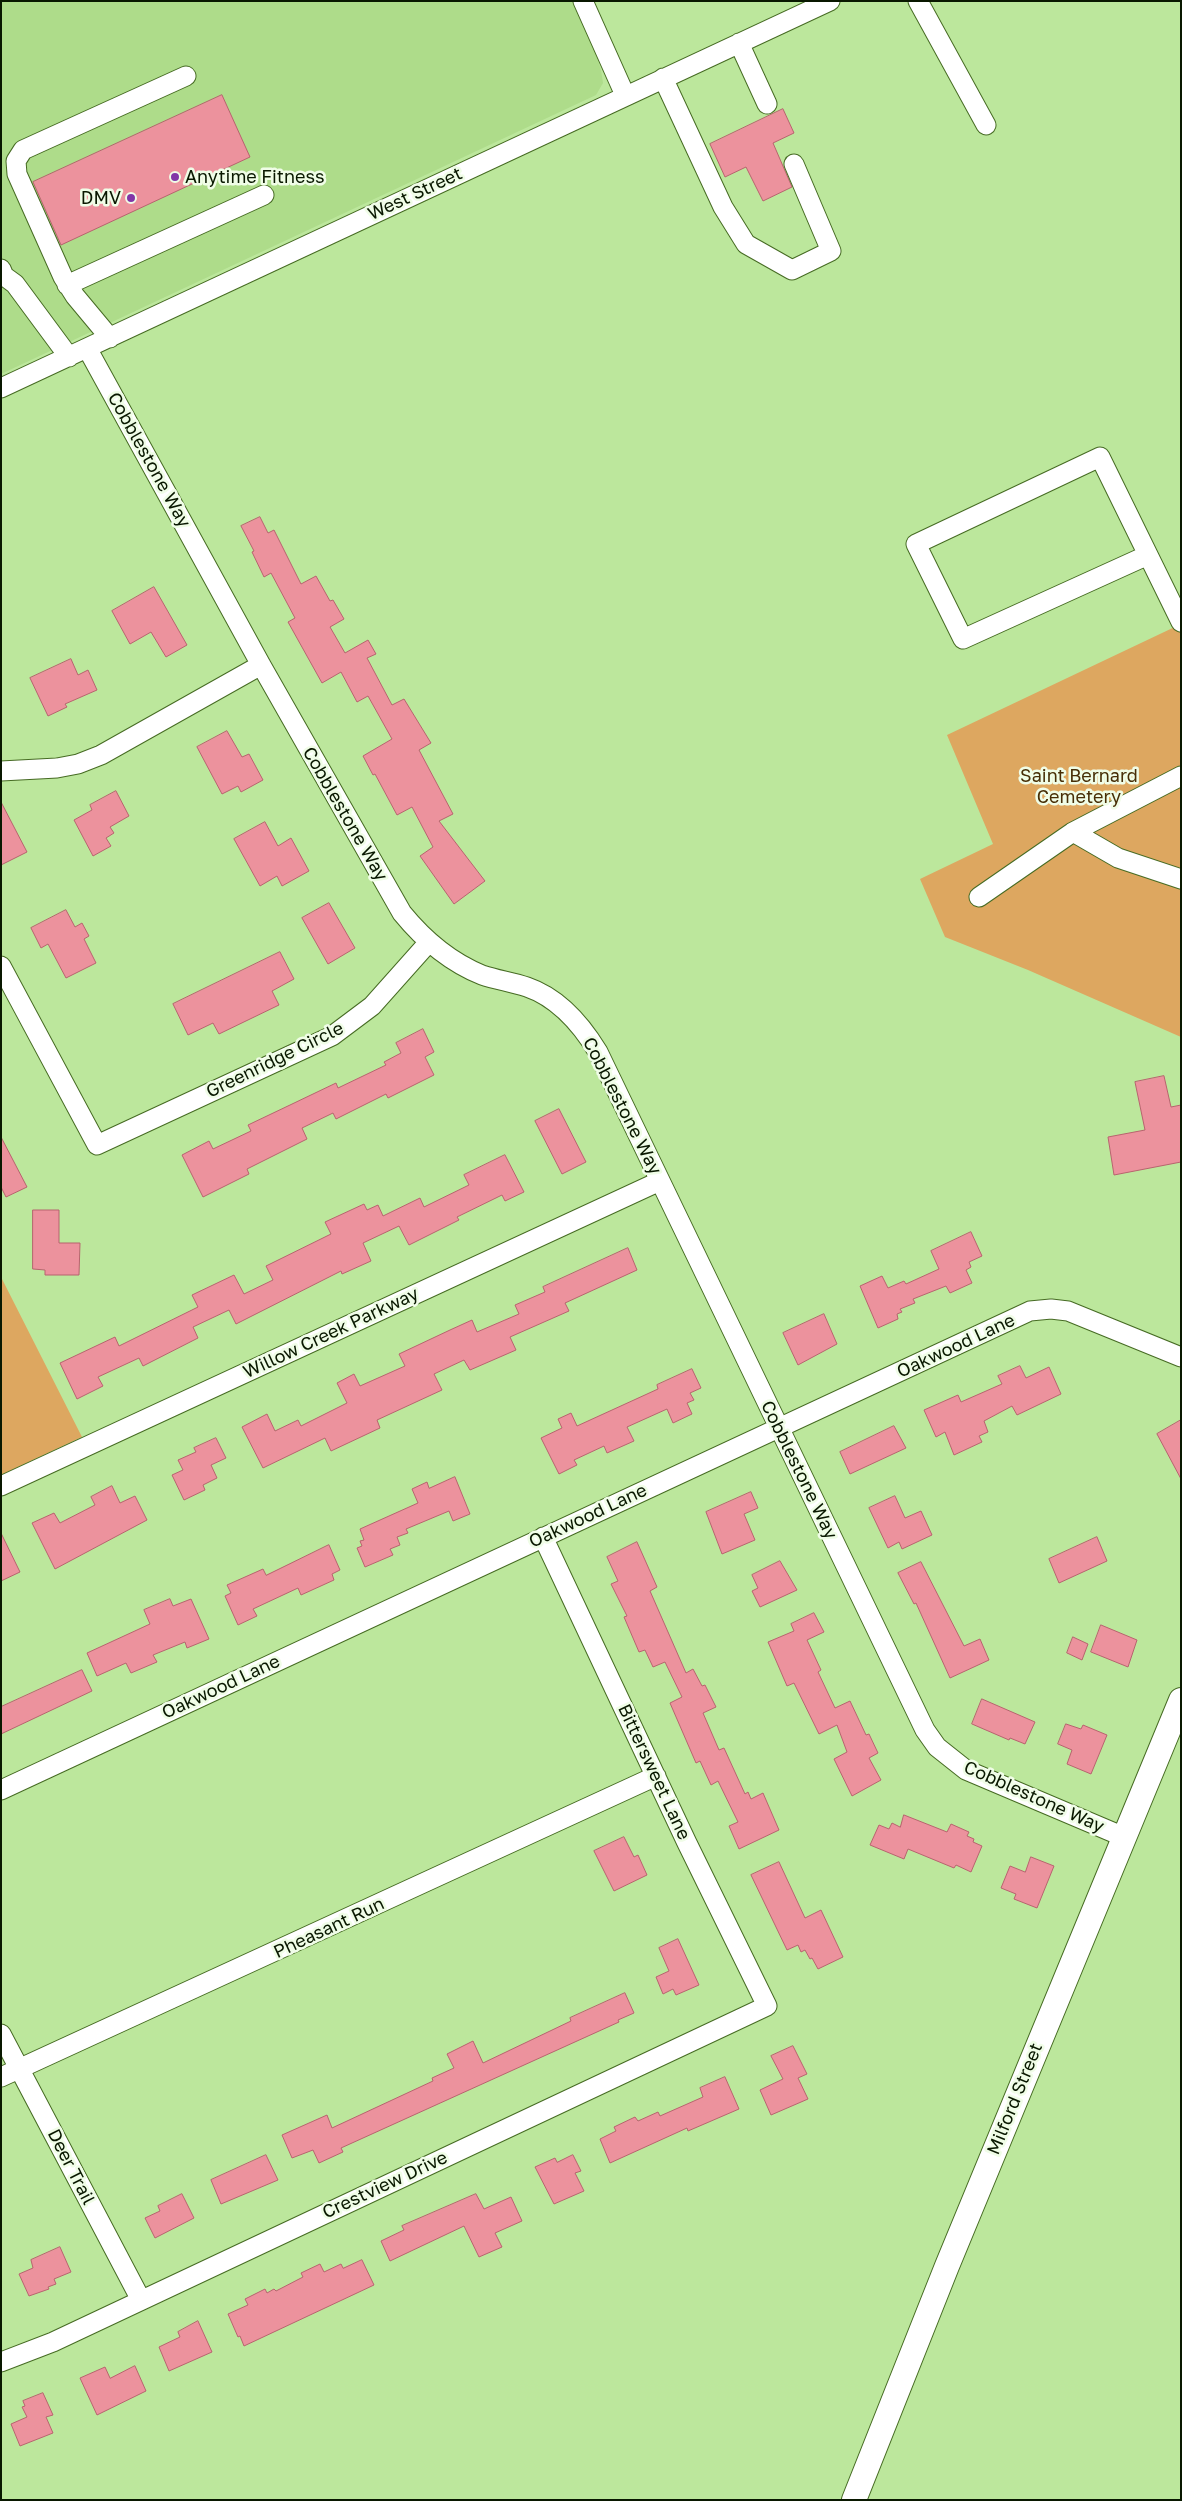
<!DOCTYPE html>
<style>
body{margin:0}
#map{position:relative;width:1182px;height:2501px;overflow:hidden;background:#bce79c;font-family:"Golos Text",sans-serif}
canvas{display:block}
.frame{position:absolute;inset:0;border:2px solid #091800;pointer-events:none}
</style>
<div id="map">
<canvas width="1182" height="2501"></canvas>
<div class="frame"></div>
</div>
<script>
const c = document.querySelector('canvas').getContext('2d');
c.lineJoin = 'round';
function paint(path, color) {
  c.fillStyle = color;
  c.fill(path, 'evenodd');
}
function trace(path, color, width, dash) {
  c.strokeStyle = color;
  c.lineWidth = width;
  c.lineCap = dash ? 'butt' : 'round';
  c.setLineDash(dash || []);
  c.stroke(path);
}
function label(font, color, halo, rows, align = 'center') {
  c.font = font + ' "Golos Text",sans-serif';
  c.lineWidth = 5;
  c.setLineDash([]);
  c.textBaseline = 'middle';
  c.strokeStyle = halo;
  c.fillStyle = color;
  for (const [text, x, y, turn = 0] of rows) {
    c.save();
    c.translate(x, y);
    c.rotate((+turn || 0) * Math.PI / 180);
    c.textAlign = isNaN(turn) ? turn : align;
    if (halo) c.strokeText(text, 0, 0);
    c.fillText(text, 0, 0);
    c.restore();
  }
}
paint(new Path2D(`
 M1,1H573L594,48L601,70L603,83L596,95L1,374Z`), '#aedc8a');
paint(new Path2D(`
 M1181,624V1037L1028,970L945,937L920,879L993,844L947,735Z
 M1,1277L82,1437L1,1475Z`), '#dda760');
const building = new Path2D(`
 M222,95L250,157L61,245L33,182Z
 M783,109L794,133L773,143L792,187L763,201L746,167L725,177L710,144Z
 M260,517L268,533L274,530L301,584L316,576L330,601L333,600L344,619L330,627L345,653L368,640L376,654L367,658L392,705L404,699L431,743L419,750L453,814L439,821L485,881L454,904L420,856L433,847L412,807L397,815L375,774L373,775L363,756L392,739L368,696L357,702L341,672L322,683L288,622L295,618L271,573L264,577L252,552L254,551L241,526Z
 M154,587L187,645L166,657L151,632L130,644L112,611Z
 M71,659L78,675L88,670L97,690L65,704L67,707L48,716L30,678Z
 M227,731L242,757L249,754L263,780L241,792L238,786L222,794L197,747Z
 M116,791L129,816L110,827L114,833L106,838L111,846L93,856L74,820L92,810L90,805Z
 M1,802L27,852L1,865Z
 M265,822L278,846L291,838L309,871L282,886L277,876L260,886L234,839Z
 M329,903L355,948L328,964L302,918Z
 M66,910L75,927L82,923L89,936L84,939L96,963L66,978L48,944L41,948L31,928Z
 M280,952L294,979L272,991L279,1005L219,1034L213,1023L188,1035L173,1004Z
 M423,1029L434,1052L425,1057L434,1075L388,1098L386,1094L336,1119L333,1113L302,1128L307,1139L247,1169L249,1174L203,1197L182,1155L209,1141L213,1149L251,1131L248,1125L290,1105L336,1083L338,1088L386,1065L384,1062L401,1053L396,1043Z
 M1164,1076L1171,1107L1181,1105V1162L1114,1175L1108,1137L1145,1130L1135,1082Z
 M559,1109L586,1162L562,1174L535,1121Z
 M1,1137L27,1187L6,1197L1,1187Z
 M505,1155L524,1192L505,1201L502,1195L457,1217L459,1220L409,1245L399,1226L363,1243L371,1261L342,1274L341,1271L236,1324L229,1310L193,1327L198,1338L143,1366L139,1358L98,1377L103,1386L77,1399L60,1363L115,1337L119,1346L198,1307L192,1295L234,1275L244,1294L273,1280L266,1266L331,1234L325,1222L364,1204L367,1210L378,1205L383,1216L420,1198L424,1207L469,1185L464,1175Z
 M33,1210H59V1243H80L79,1275H45V1270L33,1269Z
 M971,1232L982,1256L969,1262L971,1267L966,1270L972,1283L950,1293L946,1286L913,1299L915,1303L900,1309L902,1312L897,1314L898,1319L878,1328L860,1286L882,1276L888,1288L904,1281L906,1284L939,1269L931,1251Z
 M628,1248L637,1270L565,1303L569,1311L510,1337L516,1350L470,1370L464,1360L434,1374L442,1390L377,1420L380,1428L331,1451L325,1438L263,1468L242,1427L267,1414L275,1431L298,1420L301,1426L347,1403L337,1383L354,1374L360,1386L405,1366L399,1354L450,1330L472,1320L477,1332L519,1314L515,1305L545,1292L543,1287Z
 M824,1314L837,1344L798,1365L783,1333Z
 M1020,1366L1026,1378L1049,1367L1061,1394L1017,1415L1012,1406L984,1421L988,1432L979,1436L982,1442L954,1455L945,1432L936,1437L924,1410L958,1395L961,1402L1002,1384L998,1376Z
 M692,1369L701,1388L690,1393L694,1400L687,1403L692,1414L673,1423L667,1409L627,1427L634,1441L607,1453L604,1446L574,1460L577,1465L559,1474L541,1438L562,1428L558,1419L571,1413L577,1426L658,1389L657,1385Z
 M1181,1420V1479L1157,1434Z
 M894,1426L906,1448L850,1474L840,1452Z
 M216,1438L226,1458L211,1465L217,1478L203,1485L205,1490L184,1500L172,1475L183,1470L178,1460L196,1452L194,1448Z
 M455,1477L470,1514L453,1521L449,1511L406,1529L408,1533L397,1537L400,1545L390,1549L393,1555L365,1567L357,1548L362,1546L360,1541L364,1540L360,1529L418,1503L412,1489L427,1482L429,1488Z
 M112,1486L120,1503L135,1496L147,1520L55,1569L32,1523L54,1513L60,1523L95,1505L91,1497Z
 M751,1492L758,1508L744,1514L755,1540L722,1554L706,1512Z
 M895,1496L905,1518L921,1511L932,1535L902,1549L899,1542L888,1548L869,1508Z
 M1,1533L20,1572L1,1581Z
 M1097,1537L1107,1561L1059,1583L1049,1559Z
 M637,1542L657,1587L650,1591L686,1673L693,1669L702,1686L705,1685L716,1707L703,1713L719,1750L724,1748L745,1794L748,1792L751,1799L763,1793L779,1830L739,1849L729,1826L738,1822L718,1781L711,1785L700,1761L696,1763L670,1703L682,1697L665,1662L653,1667L645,1650L639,1652L624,1617L627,1616L611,1584L618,1581L607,1557Z
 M329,1545L340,1570L332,1574L334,1580L301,1595L298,1588L253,1609L257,1616L238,1625L225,1596L231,1593L227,1585L263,1569L266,1575Z
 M780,1561L797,1590L760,1607L752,1591L758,1588L752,1575Z
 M921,1562L964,1646L980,1639L989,1660L950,1678L916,1603L914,1604L898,1573Z
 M170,1599L173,1606L191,1599L209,1639L187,1648L185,1642L153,1655L157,1662L131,1673L126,1663L97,1676L87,1653L150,1624L144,1610Z
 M814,1613L824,1632L807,1640L821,1670L818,1672L835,1708L850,1701L866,1735L869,1734L878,1753L869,1758L881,1780L852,1796L834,1759L847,1752L837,1725L819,1734L794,1683L787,1686L768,1642L794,1631L791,1624Z
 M1101,1625L1137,1640L1128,1667L1091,1652Z
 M1073,1637L1088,1644L1082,1660L1067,1653Z
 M82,1670L92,1691L1,1734V1707Z
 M982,1699L1035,1722L1025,1744L1010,1738L1009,1740L972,1724Z
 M1066,1724L1081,1729L1083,1725L1107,1735L1091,1774L1067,1764L1072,1750L1058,1744Z
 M904,1815L947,1832L951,1824L969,1832L967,1836L974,1839L973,1842L982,1846L971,1872L956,1865L954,1868L908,1849L904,1859L870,1845L879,1825L889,1829L892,1823L900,1827Z
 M624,1837L634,1857L638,1855L647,1875L614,1891L594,1851Z
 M1031,1857L1054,1866L1037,1908L1014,1899L1016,1894L1001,1888L1010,1866L1025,1872Z
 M779,1862L805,1918L821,1910L843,1957L818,1969L812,1958L810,1959L805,1950L801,1952L798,1945L787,1950L751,1875Z
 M678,1939L699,1985L676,1995L673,1989L663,1994L656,1977L669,1971L659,1948Z
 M625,1993L634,2013L618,2020L619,2022L341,2148L343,2152L319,2163L313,2150L292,2158L282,2135L327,2115L332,2128L433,2081L432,2078L454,2068L447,2054L473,2041L483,2063L571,2021L570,2018Z
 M793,2046L807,2074L798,2078L808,2099L771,2115L760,2090L783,2079L771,2056Z
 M725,2077L739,2109L688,2131L687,2128L610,2163L600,2139L616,2131L614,2127L635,2117L638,2121L658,2112L660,2116L703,2097L700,2088Z
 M266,2155L278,2180L221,2204L211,2180Z
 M573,2155L581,2171L575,2173L584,2191L554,2204L535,2167L555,2158L557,2162Z
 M182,2194L194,2218L155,2238L145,2218L160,2211L158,2206Z
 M476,2194L484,2209L511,2197L522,2221L495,2233L502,2247L479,2257L464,2226L390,2261L381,2241L404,2230L402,2226Z
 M60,2247L71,2272L54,2279L56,2284L48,2287L49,2289L29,2296L19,2274L33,2268L31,2260Z
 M362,2260L374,2285L244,2346L240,2336L238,2337L228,2314L248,2305L245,2299L265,2289L267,2293L274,2289L276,2291L303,2277L301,2273L320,2264L324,2272L341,2264L343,2268Z
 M198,2321L212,2352L169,2371L159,2347L180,2337L178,2332Z
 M135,2366L146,2391L97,2415L80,2378L105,2367L110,2378Z
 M43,2393L53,2415L46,2417L53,2433L20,2446L11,2424L27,2417L22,2407L25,2406L23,2401Z`);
paint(building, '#ec929d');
trace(building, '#b7636e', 1);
const minor = new Path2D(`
 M583,1L625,95
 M918,1L986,125
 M739,43L767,104
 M663,78L723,207L746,244L792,270L831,251L794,164
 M1,269L4,276L15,284L69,357
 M67,285L264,195
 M110,338L75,296L63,277L17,174L16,161L23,150L186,76
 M87,348L261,665L402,913C424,940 450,962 482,975C497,980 512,982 527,987C559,998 581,1024 598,1052L925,1730L937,1747L966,1770L1124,1837
 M1,388L830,1
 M1148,555L963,639L916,544L1100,457L1181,622
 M1,771L57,768L78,764L101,755L261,665
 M1073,832L1118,858L1181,879
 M979,897L1073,832L1181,776
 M1,966L97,1145L332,1036L372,1006L429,942
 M1,1486L660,1181
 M1,1790L1030,1311L1051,1309L1068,1311L1181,1357
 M1,2034L141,2300
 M1,2077L656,1776
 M1,2362L53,2342L767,2006L687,1843L543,1537`);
const major = new Path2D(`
 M854,2500L947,2266L1181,1700`);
trace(minor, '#466b23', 21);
trace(major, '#466b23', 26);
trace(minor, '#fff', 19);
trace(major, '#fff', 24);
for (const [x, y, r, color] of [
 [175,177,5,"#8236a7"],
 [131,198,5,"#8236a7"]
]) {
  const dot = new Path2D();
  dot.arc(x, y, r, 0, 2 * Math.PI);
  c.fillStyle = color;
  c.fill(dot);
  trace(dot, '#f0fde7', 2);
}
label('18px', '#091800', '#f0fde7', [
 ["Anytime Fitness",185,177],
 ["DMV",121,198,"right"]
], 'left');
label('18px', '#091800', '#f0fde7', [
 ["West Street",415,194,-25],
 ["Cobblestone Way",149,460,61],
 ["Cobblestone Way",345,814,60],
 ["Greenridge Circle",275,1060,-26],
 ["Cobblestone Way",622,1106,63],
 ["Willow Creek Parkway",331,1333,-25],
 ["Oakwood Lane",956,1346,-25],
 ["Cobblestone Way",799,1470,64],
 ["Oakwood Lane",588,1516,-25],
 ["Oakwood Lane",221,1687,-25],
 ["Bittersweet Lane",654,1772,65],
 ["Cobblestone Way",1034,1797,24],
 ["Pheasant Run",329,1928,-25],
 ["Milford Street",1015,2099,-68],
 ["Deer Trail",71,2167,63],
 ["Crestview Drive",385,2185,-25]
]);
label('18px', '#472e06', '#f0fde7', [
 ["Saint Bernard",1079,776],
 ["Cemetery",1079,797]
]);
</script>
